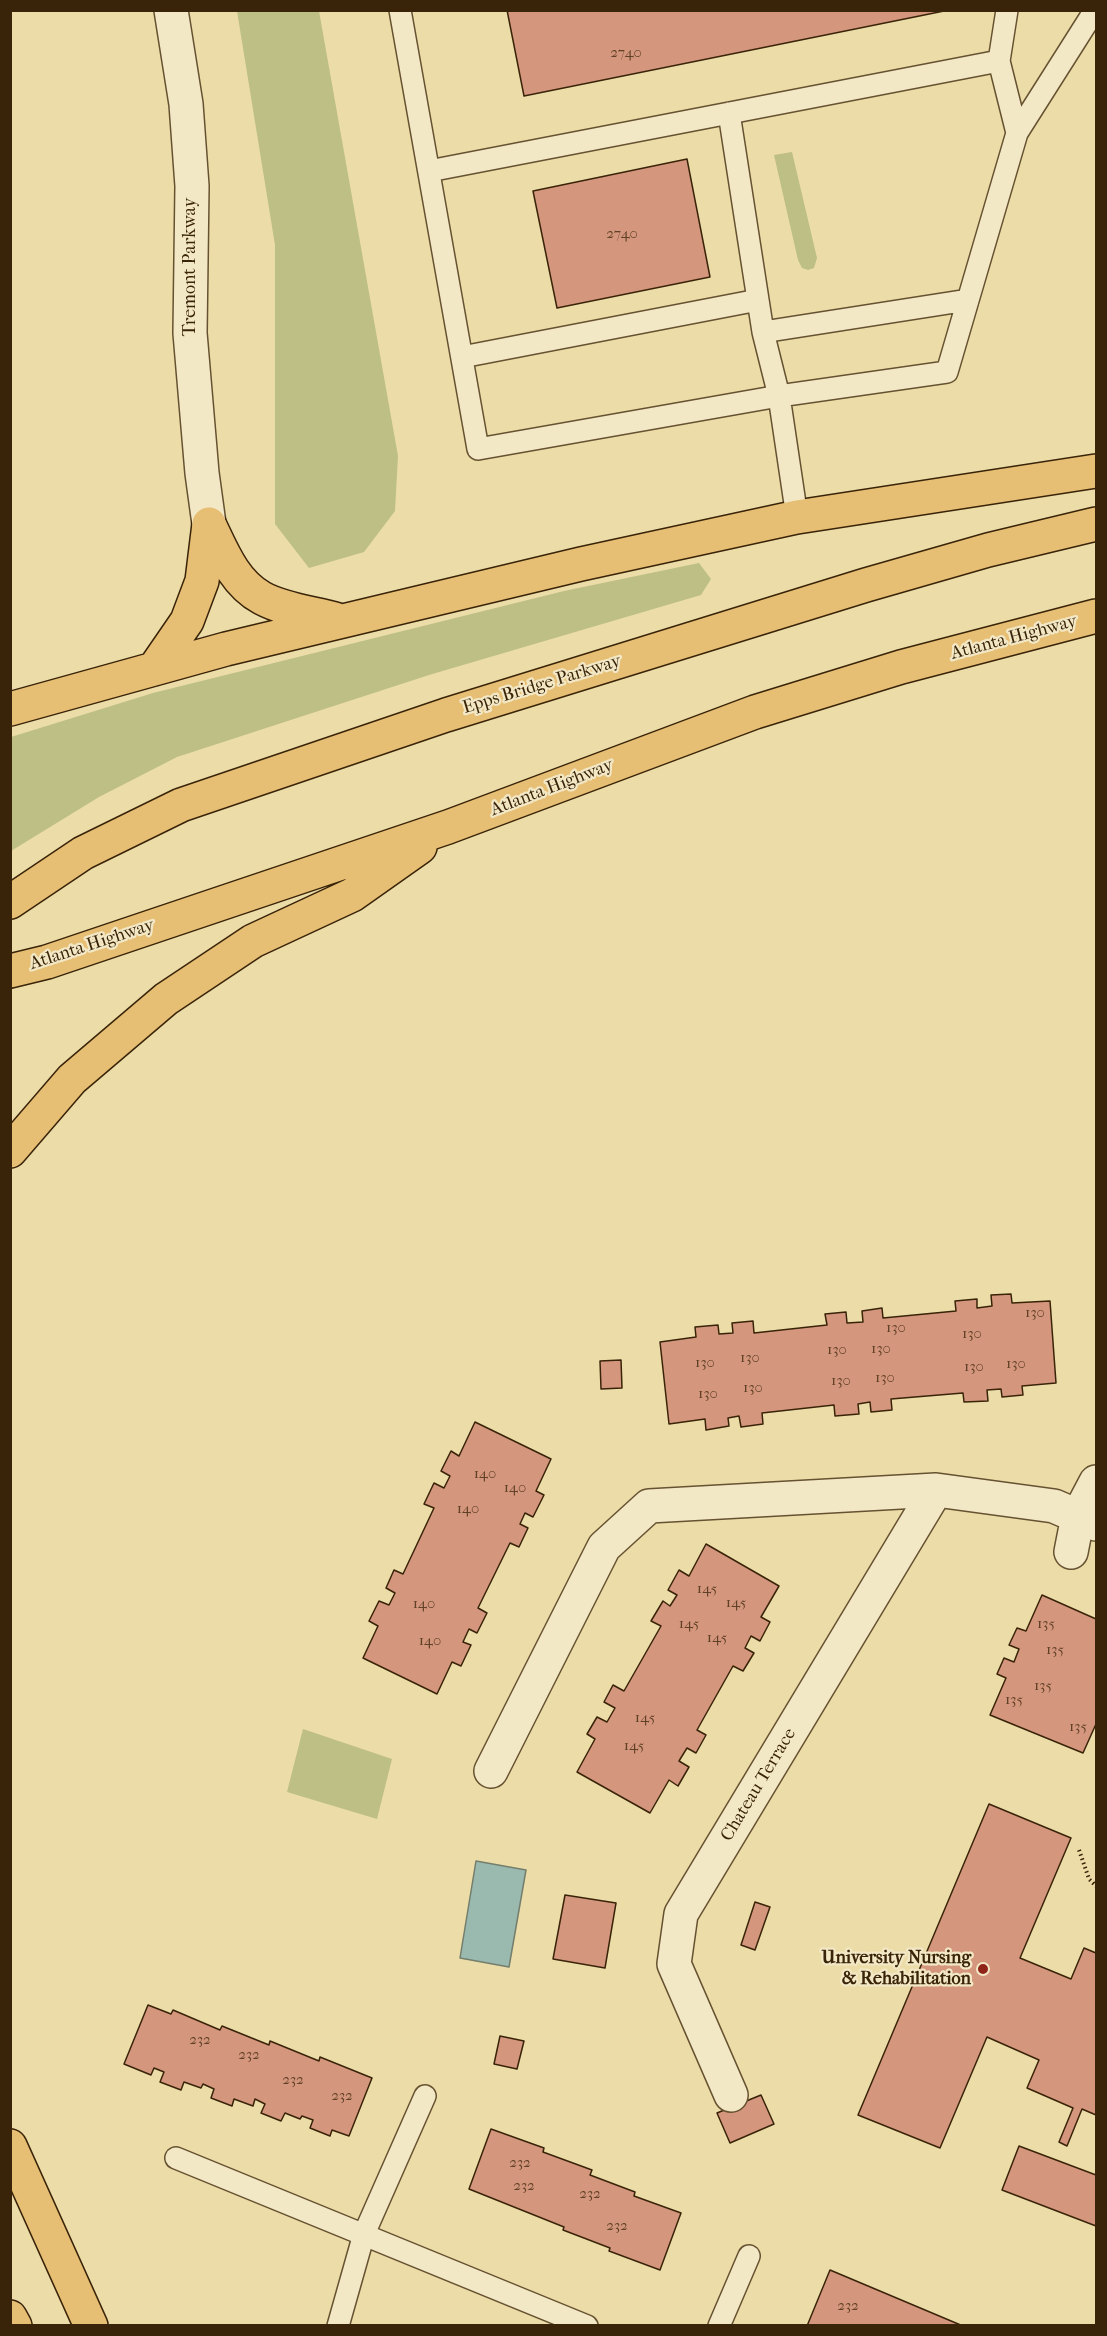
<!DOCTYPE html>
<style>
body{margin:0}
#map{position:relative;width:1107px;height:2336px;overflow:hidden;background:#ecdca8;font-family:"IM FELL French Canon",serif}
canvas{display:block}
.frame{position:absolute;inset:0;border:12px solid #3a2409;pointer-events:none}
</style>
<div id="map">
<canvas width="1107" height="2336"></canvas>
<div class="frame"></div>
</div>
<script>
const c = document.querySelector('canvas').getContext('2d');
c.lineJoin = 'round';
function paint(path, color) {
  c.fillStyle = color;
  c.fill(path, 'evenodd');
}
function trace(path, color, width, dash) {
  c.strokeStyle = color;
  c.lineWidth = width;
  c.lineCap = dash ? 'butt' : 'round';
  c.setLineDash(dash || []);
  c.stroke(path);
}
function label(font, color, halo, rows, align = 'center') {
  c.font = font + ' "IM FELL French Canon",serif';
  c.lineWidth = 4.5;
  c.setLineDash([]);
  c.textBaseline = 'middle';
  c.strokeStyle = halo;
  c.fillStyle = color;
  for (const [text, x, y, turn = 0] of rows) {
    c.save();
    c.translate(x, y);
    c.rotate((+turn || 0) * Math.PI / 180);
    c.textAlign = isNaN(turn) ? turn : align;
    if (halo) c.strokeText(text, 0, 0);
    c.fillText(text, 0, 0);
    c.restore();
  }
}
paint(new Path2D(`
 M237,11H319L398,456L395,511L364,552L309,568L275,524V245Z
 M792,152L817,258L814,268L808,270L802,268L798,260L774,155Z
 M699,563L711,579L701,595L429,675L177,757L99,797L11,851V737L153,693L564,591Z
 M303,1729L392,1759L377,1819L287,1792Z`), '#bdbf84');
const water = new Path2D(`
 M476,1861L526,1870L509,1967L460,1958Z`);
paint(water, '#9abaaf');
trace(water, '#747e6d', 1.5);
const building = new Path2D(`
 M507,10H949L524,96Z
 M687,159L710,277L557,308L533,191Z
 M1011,1294L1012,1303L1050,1301L1056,1383L1022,1386L1023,1395L1002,1397L1001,1389L987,1390L988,1401L964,1402L963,1393L891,1399L892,1410L871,1412L870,1402L858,1404L859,1414L835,1416L834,1405L762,1413L763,1424L741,1427L739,1416L728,1418L729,1426L706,1430L705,1419L669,1424L660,1342L696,1337L695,1327L718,1325L719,1334L733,1333L732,1323L753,1321L754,1333L827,1325L825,1314L846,1312L847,1323L863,1322L862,1311L882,1308L883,1318L956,1311L955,1301L977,1299V1308L992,1306L991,1295Z
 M621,1360L622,1388L601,1389L600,1361Z
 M475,1422L551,1459L536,1491L544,1495L533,1517L525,1513L520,1524L528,1528L519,1547L510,1543L478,1608L487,1613L477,1633L469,1629L463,1642L471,1645L461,1666L452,1662L437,1694L363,1658L378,1626L369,1621L379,1601L389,1605L395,1593L386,1588L394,1570L403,1574L434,1508L424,1504L434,1483L444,1488L450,1476L441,1471L451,1451L459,1456Z
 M706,1544L779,1586L761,1617L770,1622L760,1641L751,1636L745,1648L754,1653L743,1671L733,1666L697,1730L706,1735L696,1753L687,1748L679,1761L689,1767L678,1786L669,1780L650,1813L577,1772L595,1739L587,1734L597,1717L607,1722L615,1708L604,1702L613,1685L624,1691L661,1626L651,1621L663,1601L670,1606L677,1595L668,1590L679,1570L689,1576Z
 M1042,1595L1096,1619V1724L1083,1753L990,1715L1006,1678L997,1674L1004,1658L1014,1662L1019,1649L1009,1645L1017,1628L1026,1631Z
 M989,1804L1071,1838L1020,1958L1071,1979L1084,1948L1096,1953V2115L1082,2109L1067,2146L1059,2142L1073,2108L1027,2088L1039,2060L987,2037L940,2148L858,2115Z
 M565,1895L616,1903L605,1968L553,1959Z
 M755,1902L770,1907L755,1950L741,1945Z
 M148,2005L171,2014L173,2010L220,2030L222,2026L269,2045L270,2041L319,2061L320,2057L372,2078L349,2136L332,2130L330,2136L310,2128L313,2120L302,2116L300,2119L285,2113L281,2121L261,2113L265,2104L255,2099L253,2106L234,2099L232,2106L211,2098L214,2089L203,2084L201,2088L184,2082L181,2090L160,2082L164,2072L154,2068L151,2075L124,2064Z
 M500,2036L524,2041L517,2069L494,2064Z
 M761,2095L774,2124L730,2143L717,2113Z
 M491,2129L544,2148L543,2152L592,2170L590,2175L635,2192L634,2196L681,2213L660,2270L609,2251L610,2248L563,2230L564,2227L469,2189Z
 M1019,2146L1096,2175V2226L1002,2190Z
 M830,2270L963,2326H807Z`);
paint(building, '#d4967d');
trace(building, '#3a2409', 1.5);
const lane = new Path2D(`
 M400,10L478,449L779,396L797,517
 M999,61L1017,133
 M729,113L763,332L779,396L947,372L1017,133L1095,10
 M429,171L999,61L1007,10
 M763,332L968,300
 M462,357L758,300
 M176,2158L587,2326
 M338,2326L364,2234L425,2096
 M719,2326L749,2256`);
const street = new Path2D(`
 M171,10L186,104L192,186L190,333L202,473L209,524
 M1071,1552L1078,1516L1096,1482
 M491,1771L604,1547L649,1506L936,1490L1054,1506L1096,1524
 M731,2095L674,1964L681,1914L936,1490`);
const primary = new Path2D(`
 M209,524C222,551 234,583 262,598C284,610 314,613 338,620
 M154,669L187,621L202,581L209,524
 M10,709L226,649L581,564L797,517L1096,471
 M10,902L83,853L181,805L446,715L866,585L988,550L1096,524
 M10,971L47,962L448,827L755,712L901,667L1096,616
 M10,1151L72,1079L166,999L253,941L352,895L420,847
 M10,2146L91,2326
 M10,2317L15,2326`);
trace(lane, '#665231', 24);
trace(street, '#665231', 36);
trace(primary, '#3a2409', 36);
trace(new Path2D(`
 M1079,1850L1089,1879L1096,1886`), '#3a2409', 4, [1.5, 3]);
trace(lane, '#f3e8c6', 21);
trace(street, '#f3e8c6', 33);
trace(primary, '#e6be74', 33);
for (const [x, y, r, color] of [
 [983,1969,6,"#8f2418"]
]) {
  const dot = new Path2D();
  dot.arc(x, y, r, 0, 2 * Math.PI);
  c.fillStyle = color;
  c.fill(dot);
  trace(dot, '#f3e8c6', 2);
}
label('15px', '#604026', null, [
 ["2740",626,53],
 ["2740",622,234],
 ["130",1035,1313],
 ["130",896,1328],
 ["130",972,1334],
 ["130",881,1349],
 ["130",837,1350],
 ["130",750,1358],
 ["130",705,1363],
 ["130",1016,1364],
 ["130",974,1367],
 ["130",885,1378],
 ["130",841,1381],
 ["130",753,1388],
 ["130",708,1394],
 ["140",485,1474],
 ["140",515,1488],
 ["140",468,1509],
 ["145",707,1589],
 ["145",736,1603],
 ["140",424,1604],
 ["145",689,1624],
 ["135",1046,1624],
 ["145",717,1638],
 ["140",430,1641],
 ["135",1055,1650],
 ["135",1043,1686],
 ["135",1014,1700],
 ["145",645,1718],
 ["135",1078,1727],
 ["145",634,1746],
 ["232",200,2040],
 ["232",249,2055],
 ["232",293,2080],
 ["232",342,2096],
 ["232",520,2163],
 ["232",524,2186],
 ["232",590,2194],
 ["232",617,2226],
 ["232",848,2306]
]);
label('18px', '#3a2409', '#f3e8c6', [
 ["Tremont Parkway",191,267,-90],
 ["Atlanta Highway",1014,638,-15],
 ["Epps Bridge Parkway",542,685,-17],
 ["Atlanta Highway",552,788,-21],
 ["Atlanta Highway",92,945,-18],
 ["Chateau Terrace",759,1785,-59]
]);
label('bold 18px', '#3a2409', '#f3e8c6', [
 ["University Nursing",971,1959],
 ["& Rehabilitation",971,1980]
], 'right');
</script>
